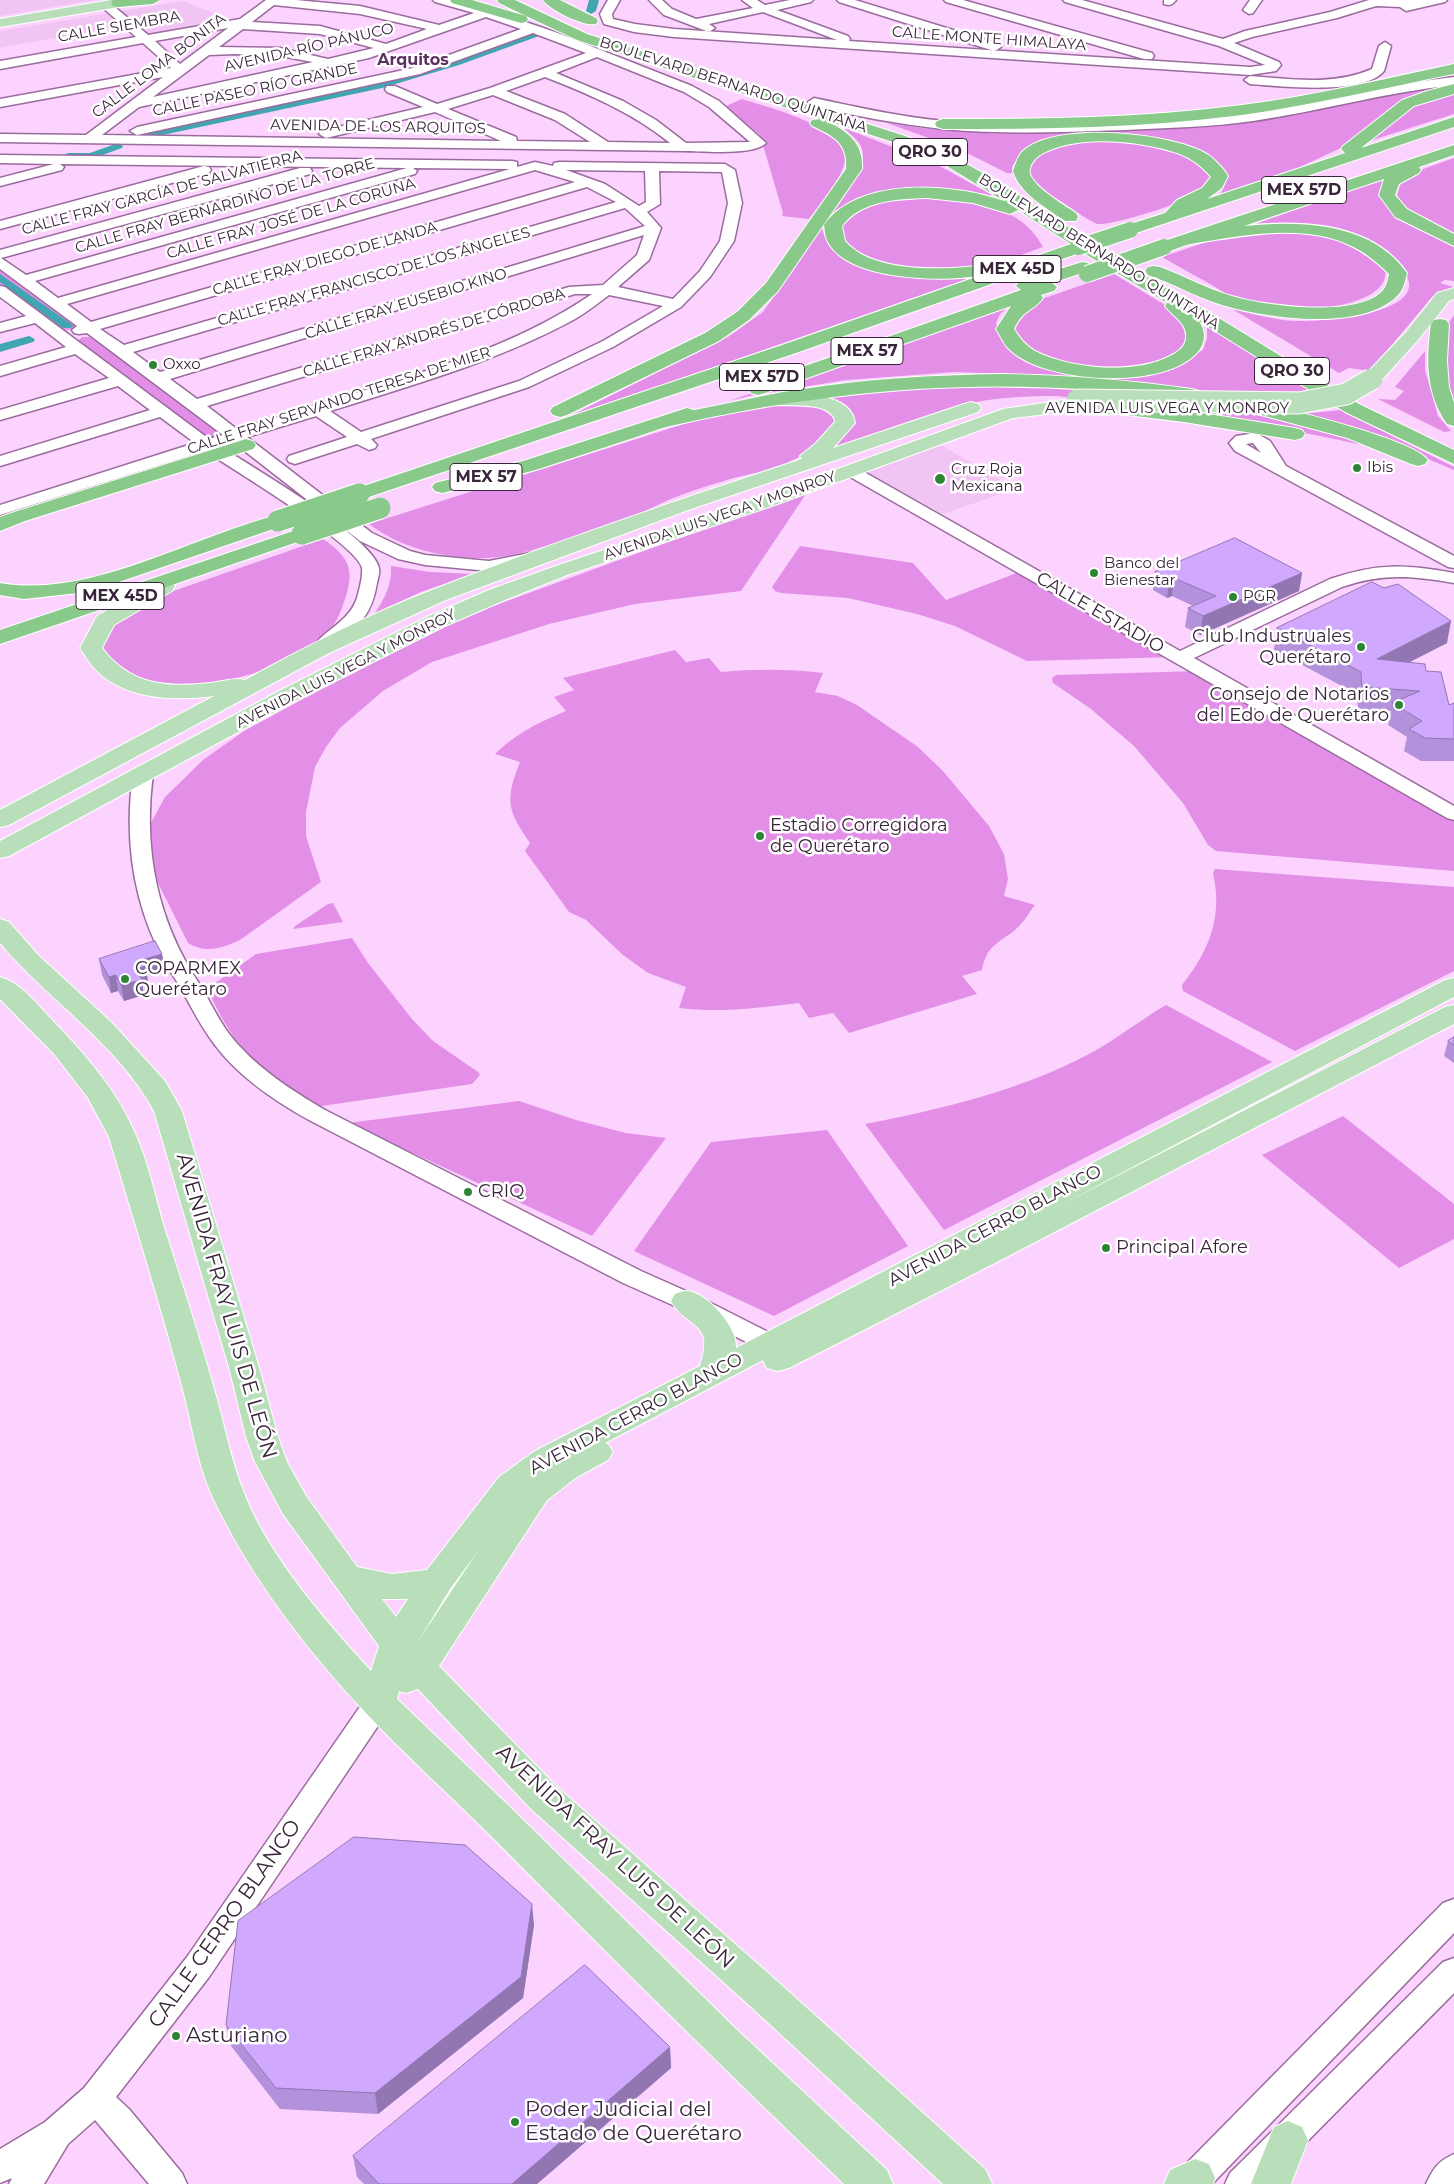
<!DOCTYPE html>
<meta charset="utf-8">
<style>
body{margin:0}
canvas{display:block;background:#fcd2fe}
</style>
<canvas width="1454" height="2184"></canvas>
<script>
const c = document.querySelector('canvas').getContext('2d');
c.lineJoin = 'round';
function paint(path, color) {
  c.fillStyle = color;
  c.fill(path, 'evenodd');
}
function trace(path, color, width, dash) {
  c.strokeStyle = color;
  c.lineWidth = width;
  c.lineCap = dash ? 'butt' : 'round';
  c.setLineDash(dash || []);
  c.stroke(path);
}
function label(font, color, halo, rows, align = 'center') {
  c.font = font + ' Montserrat,sans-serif';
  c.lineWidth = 5;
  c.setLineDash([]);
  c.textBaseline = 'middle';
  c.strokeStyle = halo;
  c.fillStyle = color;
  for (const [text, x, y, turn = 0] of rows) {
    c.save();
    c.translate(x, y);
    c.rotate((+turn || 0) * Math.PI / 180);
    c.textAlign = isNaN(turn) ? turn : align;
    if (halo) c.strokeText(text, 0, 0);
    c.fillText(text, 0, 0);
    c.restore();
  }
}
paint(new Path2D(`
 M0,0H95L0,16Z
 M183,1L236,22L147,38L130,24L0,48V31Z
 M939,444L1013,487L1015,489L943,514L866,472Z`), '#f1c4f4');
paint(new Path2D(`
 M1443,86L1447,88L1418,95L1398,103L1343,147L1296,169L1220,194C1228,183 1227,175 1217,165C1194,140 1139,131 1106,134C1091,136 1076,141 1061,144C1041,148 1023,147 1012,167L1013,173H1007L959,149L887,123L921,128L996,134L1042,133L1199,126L1274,118L1385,95Z
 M1454,92V114L1363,143L1401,110Z
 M742,99C766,107 850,127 845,160C843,178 820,204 809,219L782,216L783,213L760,135L724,107Z
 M844,128L936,164L992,195L987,197L970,193L851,204L831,216C841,200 868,168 862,149C860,141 850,134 844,128Z
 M1087,141C1118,141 1200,141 1210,178C1206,183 1201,192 1196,195C1184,203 1110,226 1098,224C1090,222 1073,209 1065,204C1055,197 1038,191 1032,179C1019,153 1071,144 1087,141Z
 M1454,158V234C1433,224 1408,216 1397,195L1402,179L1415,172Z
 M1387,177C1383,183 1380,188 1381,195C1385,216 1436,236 1454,245V281L1445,280L1440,283L1454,287L1432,297L1370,371L1349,368L1339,373L1232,309C1253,314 1274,320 1296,321C1318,322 1421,315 1408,279C1404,266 1394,258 1384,250C1356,232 1316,233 1284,229C1275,228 1263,228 1255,224Z
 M925,198C969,201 1020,203 1043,247C1021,255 1000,264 977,268C951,273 887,271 864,257C856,252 848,245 842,237L841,225C865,201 892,200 925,198Z
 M822,228C824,235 826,243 832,249C842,258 857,263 870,267C906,278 936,281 973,277L560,421L728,337L763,312Z
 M1279,230L1339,238L1384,265C1397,302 1320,311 1295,309C1280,309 1249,303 1235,298C1227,296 1219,289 1212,285C1195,276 1178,266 1162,257L1224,236Z
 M0,268L78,325L72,329L62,331L0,285Z
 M1114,274L1170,308L1186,322C1186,330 1188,337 1184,344C1160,380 1011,373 1015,322L1039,300Z
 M1012,304L1000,314L996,323L1002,341L1012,350L1075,372L1174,366L1203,350L1207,338V325L1311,391L1204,393L1163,385L1096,378L955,372L846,380L754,395L729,401Z
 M1454,315V405L1443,367L1448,324Z
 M82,337H94L222,434L217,437L203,438L77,342Z
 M1425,351V370L1438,416L1451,431L1444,432L1378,399L1395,400L1404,391L1395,387Z
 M937,385L1081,387L1159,396L1265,415L1380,447L1375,448C1271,423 1164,411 1058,396C1020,396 981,398 944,410C905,422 867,437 829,451C839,442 847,435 852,422L811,397Z
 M776,404C797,404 821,402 836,421C831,438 805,455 789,462C769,472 745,474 724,481C709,485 695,490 681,495C664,501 649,510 632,517C620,522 606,526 593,530C560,542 522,556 487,558C446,559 402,549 369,524L687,423Z
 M1341,410L1454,467V470L1402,448L1300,414Z
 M808,491L741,591L635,604L549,624L432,662L383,691L340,728L326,747L315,767L306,812V836L321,882L240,940C223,948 205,954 188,943L149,865L147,830L165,797L203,760L244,731L390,652L433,631L485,609Z
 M323,539C347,555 355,568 346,596C342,609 337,623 327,633C313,646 279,666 261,671C225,683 161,695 127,674C116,667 109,656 102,646L108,625L162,595Z
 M800,546L913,563L946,600L1022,571L1174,657L1027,661L955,626L917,614L848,598L781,593L775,591L772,587Z
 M391,566L430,572L473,574L421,592L375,613C385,598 392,584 391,566Z
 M675,650L686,662L709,658L721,672C756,669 789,669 823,673L815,692L838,696L857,705L918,747L943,771L989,826L1004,854L1008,879L1004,896L1035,905C1030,911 1026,919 1021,924C1005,942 987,941 982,970L962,976L977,994L849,1033L833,1013L809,1018L799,1003C759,1008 720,1013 679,1008L686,987L648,973L623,955L586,920L569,912L525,851L530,843C507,810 505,800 520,762L495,754C518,732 538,723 566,711L554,697L574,690L563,678Z
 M1199,671L1454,817V871L1216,851L1208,845L1183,803L1134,746L1091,709L1053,683L1052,678L1056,675Z
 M1215,869L1454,887V971L1295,1051L1183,991L1182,985C1209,951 1223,917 1213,873Z
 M333,903L343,922L293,929L295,926L328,904Z
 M352,938L368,963L412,1019L433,1041L478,1072L480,1075L472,1084L315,1107C291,1090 266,1073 246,1051C229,1034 218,1011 207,989L256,954Z
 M1166,1005L1272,1062L944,1230L865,1124C942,1109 1019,1091 1089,1054C1117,1039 1140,1020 1166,1005Z
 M519,1101L576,1120L626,1133L666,1138L592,1236L348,1123Z
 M1343,1116L1454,1204V1239L1399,1268L1262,1155Z
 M827,1130L908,1246L774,1316L634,1251L711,1142Z`), '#e38fe8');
paint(new Path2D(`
 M589,0H599L596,11L591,14L586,11Z
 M536,31L541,34L539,36L459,65L382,88L144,139L139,136L144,133L377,83L453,61Z
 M118,143L123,146L122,148C107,153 76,167 63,156L68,153H90Z
 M0,274L71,324L73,326L71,328H63L0,282Z
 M29,336L33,338L35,340L33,342L0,352V344Z`), '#40a6b1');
const minor = new Path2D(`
 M266,0H296L360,6L439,25L474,13L435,2L433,0H452L490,10L555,32L692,86L719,101L766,143C754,156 701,151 683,151L0,142V134L86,135L163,77L0,107V99L171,68L143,43L0,69V61L136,37L102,7L100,5L102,3H110L148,35L240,19ZM274,5L360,14L427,29L386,44L320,26L252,22ZM486,17L521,29L413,68L137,127L130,131L137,135L420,74L533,33L586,53L490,88L437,104L395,86H387L385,89L387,92L423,107L321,131L319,134L326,138L435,112L501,141L102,135L139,107L369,58ZM228,28L180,64L155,41ZM243,29L320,34L374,48L328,59L280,48L219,47ZM235,54L280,56L313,62L153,97L209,55ZM597,57L684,92L709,107L750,142L686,143L656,120L623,101L556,73ZM545,77C589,94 633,113 670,143L608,142L565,114L506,91ZM493,95L555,120L590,142L517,141L516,137L448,109Z
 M608,0H620L612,14L613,19L635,24L674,29L837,40L763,12L709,24L715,28L709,32L664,15L649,0H662L672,9L696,19L753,8L742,0H757L765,5L790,0H813L811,2L777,10L848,36L850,39L849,41L1250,67L1265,65L1219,46L1065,2L1063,0H1082L1223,39L1245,31L1330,12L1369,0H1447L1445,2L1406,11L1400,7L1376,6L1337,18L1252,37L1234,43L1279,62L1281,65L1276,71L1250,75L674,37L634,32L604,24L600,14Z
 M837,0H855L999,44L1001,47L995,51L991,50L839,2Z
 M944,0H963L1152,53L1154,56L1152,59H1144L946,2Z
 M1164,0H1176C1172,5 1170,6 1164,4Z
 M1250,0H1262L1253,13L1249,14L1243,10Z
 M1385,42L1391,46L1384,71C1363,96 1280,86 1250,84L1244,80L1250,76C1291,79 1333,86 1372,69L1379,46Z
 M1454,77V85C1386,92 1321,111 1253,121C1211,127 1168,128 1125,130C1065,132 1004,135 943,129C899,124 853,116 810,105L808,102L814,98C857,107 900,117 944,121C1007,127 1070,124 1133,121C1173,120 1214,119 1253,113C1321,103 1386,84 1454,77Z
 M0,155L512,161L517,162V167L535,162L553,166L554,163L559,162L725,164L735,170L742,203L734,241L710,277L681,307L613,347L529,387L371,439L377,445L375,448L369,450L357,444L295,464L289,462L287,459L289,456L347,437L316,416L247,437L372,533L410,551L425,555L489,561L530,553L536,554L539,558L536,562L489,571L425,565L398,559L360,541L233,442L220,446C250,466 373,537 379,568C380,572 378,579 377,583C371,620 354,629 327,652L321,653L315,652L312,648C325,629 349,622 357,598C359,591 363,576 362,568C357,544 231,468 205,451L0,515V505L195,443L160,417L0,466V456L150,410L118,386L0,420V410L109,378L75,354L0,376V366L66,347L35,323L0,332V323L26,316L0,297V286L5,287L209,439L223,435L87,333L79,334L74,333L72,330L77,326L0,269V250L300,168H310L312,171L310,174L1,258L26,275L407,168L60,164L64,167L62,170L0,186V178L54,164L0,163ZM413,168L510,169L58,298L35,281L415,174L417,171ZM535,170L575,182L91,322L67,304ZM566,170L645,171L646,202L639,206L605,184ZM659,171L722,172L728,203L720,241L700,271L673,299L618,287L649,260L661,228L647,212L660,204ZM587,187L616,202L124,345L100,329ZM625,208L645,226L160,372L133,352ZM644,235L637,255L603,285L569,287L197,399L170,379ZM575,294H592C528,338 453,363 379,386C332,400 285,415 238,430L207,406ZM609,295L663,306L603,341L519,381L361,432L330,411C413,385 498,361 575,319C587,312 598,303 609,295Z
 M204,166L209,167L211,170L209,173L0,229V221Z
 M1256,433L1270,441L1286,466L1454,556V568L1448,567L1235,451L1229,443L1236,436ZM1253,443L1261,453L1246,444Z
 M851,466L857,468L1180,651L1330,579C1378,563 1404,564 1454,573V583C1412,576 1384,573 1342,587L1194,658L1454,806V820L1447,818L845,474L843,471L845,468Z
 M143,768L150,770L153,774C144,840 154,905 187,964C191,972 197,979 201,987C211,1003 219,1021 230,1035C255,1067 291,1090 325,1110L641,1271L695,1295L778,1337L781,1343L778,1349L769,1352L760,1349L677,1307L623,1283L309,1120C275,1101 239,1077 215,1045C201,1027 191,1006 180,987C176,979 170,972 166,964C133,905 124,840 133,774L136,770Z
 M378,1691L388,1695L392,1703L388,1711L209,1977L116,2097L129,2109L182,2173L187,2184H149L95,2120L68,2144L44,2184H9L12,2178L0,2183V2149L45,2122L84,2088L187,1957L368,1695Z
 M1454,1899V1933L1212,2184H1172L1177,2173L1443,1903Z
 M1454,1958V1993L1265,2184H1225L1230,2173L1443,1962Z
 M1454,2154V2184H1426C1433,2169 1438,2161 1454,2154Z`);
const major = new Path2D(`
 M111,0H144L137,4L0,27V19Z
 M1454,288V299L1449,301L1418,340L1379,383L1372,385L1365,383L1363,379L1365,375L1406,332L1437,293Z
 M773,394C798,394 851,391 855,423L833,448L964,404L971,402L978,404L981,408L978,412L691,509L446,600L329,653L9,825L0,827V810L214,696C174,701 126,700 96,670C90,664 85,655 80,648L97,616L156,581L164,580L172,581L175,586L172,591L114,625L102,648C130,685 167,688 210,683C222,682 233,677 245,680C305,647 367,615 432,590C554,542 678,500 802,459L800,456L816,443L835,422C833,399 783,408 766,404L763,400L766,396Z
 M1064,400L1107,403L1114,405L1117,409L1114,413L1107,415L1064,412L1013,418L772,506L567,575L505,600L445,626L297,700L9,856L0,858V841L281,690L429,616L489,590L553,567L758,498L1003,409Z
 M0,919L9,922L38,955L112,1023L165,1081L182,1111L260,1371L278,1437L287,1462L306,1496L357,1567L392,1574L427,1570L499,1477L535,1451L700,1366C715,1320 689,1331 671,1301L675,1294C679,1293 683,1290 687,1291C707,1292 738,1328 736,1348L1445,980L1454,978V997L1055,1208L1445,1007L1454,1005V1024L993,1264L789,1368L778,1371L767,1368L763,1360L605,1443L608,1444L613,1452L608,1460L577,1477L547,1500L439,1666L556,1786L777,1981L986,2170L992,2184H943L749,2005L530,1808L418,1689L406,1693L399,1691L397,1699L508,1805L736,2029L887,2170L893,2184H844C725,2070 608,1954 492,1837C450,1795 405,1755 365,1712C306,1649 254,1581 216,1504C198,1468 193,1428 183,1390C161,1305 134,1221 109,1137L88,1098L55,1055L0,999V977C20,982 38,1005 52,1020C85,1054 119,1093 137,1138C149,1166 155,1197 164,1227C181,1281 199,1335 214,1389C225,1426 231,1463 246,1498C271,1559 327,1623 371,1671L379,1646L283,1514L255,1462L246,1437L230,1371L154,1111C118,1044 49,1001 0,943ZM478,1551L417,1643L450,1589ZM382,1599H408L396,1617Z
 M1288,2121L1302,2127L1308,2140L1291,2184H1251L1274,2127Z
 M1195,2159L1209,2164L1215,2178L1213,2184H1164L1170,2170Z`);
const highway = new Path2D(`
 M113,0H160L153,4L118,7L113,6L111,3Z
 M450,0H472L526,16L499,3L497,0H515L587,34L905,136L949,154L993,179L1140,273L1209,312L1359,404L1454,450V464L1345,412L1199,321C1205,330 1206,339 1200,349C1170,392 1041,384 1008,348C1003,343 1000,335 996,329L1011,306L765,393L758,395L751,393L748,389L751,385L1021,290L1016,286L1019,282L1082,262L1088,263L1091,267L1088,271L1052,283L1057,287L1054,291L1041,295L1043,298C1034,311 1023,309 1014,329C1020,338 1025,345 1035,351C1071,369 1134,375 1170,356C1178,352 1186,346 1186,337C1187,322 1172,316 1165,306L1167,303L1082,252L796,353L366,498L359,500L352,498L349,494L352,490L782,345L979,276C941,282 852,281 829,244C825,238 825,231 824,225C858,176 954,183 1004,201L937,160L893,142L825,120C847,131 864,143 862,169L778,291L749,320L719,341L567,415L560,417L553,415L550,411L553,407L705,333L737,312L766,283L846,169C848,143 834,136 812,126L810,123L812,120L821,119L577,40L526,16L528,19L526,22L521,23L452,3ZM927,198L973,203L1010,214L1018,210L1071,244L993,271L991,266L985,265C946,270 873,274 845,241L842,226C862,200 897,199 927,198Z
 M543,0H560L596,18L598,21L596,24C584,27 550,10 543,0Z
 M1454,64V74C1384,88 1313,105 1242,115C1143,128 1043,129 943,129L937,127L935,124L937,121L943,119C1043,119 1143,118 1242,105C1313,96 1384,79 1454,64Z
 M1454,84V94L1414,106L1361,148L1454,117V127L1130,235L1124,234L1121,230L1124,226L1165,213L1177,200L1202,188L1211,177C1200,164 1187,155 1170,151C1131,140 1076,135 1040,155C1034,159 1028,167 1030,174C1035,188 1064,205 1076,213L1078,217L1076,221H1064C1046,207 1020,194 1013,171C1015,166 1017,158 1021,153C1050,120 1176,132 1210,156C1216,161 1224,169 1228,176L1222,188L1207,199L1345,153L1341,149L1343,146L1402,100L1427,91Z
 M1454,145V155L1419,167L1421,170L1419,173L1399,184L1395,195L1407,209L1454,234V246L1395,217L1379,195L1384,179L1244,226C1299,220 1372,222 1407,273C1405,282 1403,291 1396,297C1360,332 1262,318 1219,304C1194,296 1172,283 1148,275L1145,271L1148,267L1154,266L1160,267C1184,276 1207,289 1232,296C1264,306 1361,319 1384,289C1387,285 1388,278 1389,274C1377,262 1365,252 1349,245C1302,223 1240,236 1191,244C1179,246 1170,254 1158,251L1155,247L1158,243Z
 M1440,319L1446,320L1449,324L1447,361L1449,387L1454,403V426L1447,424C1426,394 1426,360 1431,324L1434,320Z
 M1002,374C1066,375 1129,380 1192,389L1199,391L1202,395L1199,399L1192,401C1012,374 847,386 670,426C657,429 643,435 630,439C600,449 569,459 539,469C507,478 474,485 442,493L435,491L432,487L435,483L523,461L687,408L694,410C728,404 762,395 796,390C864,379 933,375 1002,374Z
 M1242,398C1274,406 1413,438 1428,460L1425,464L1418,466L1411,464L1347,438L1235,408L1232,404L1235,400Z
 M1118,403L1184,410L1295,428L1302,430L1305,434L1302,438L1295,440L1184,422L1111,413L1108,409L1111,405Z
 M246,439L253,441L256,445L253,449L25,521L0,531V517L11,513Z
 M278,515L285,517L288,521L285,525L84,594L78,593L24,599L0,595V583C90,599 192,536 278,515Z
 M302,528L309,530L312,534L309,538L0,644V630Z`);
trace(minor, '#9a6b9d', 3);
trace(major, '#fff', 2);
trace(highway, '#fff', 2);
paint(minor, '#fff');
paint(major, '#b8dfb9');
paint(highway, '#89ca8a');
const majorBridge = new Path2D(`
 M1077,400L1299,403L1346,394L1372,379`);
const highwayBridgeFar1 = new Path2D(`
 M1079,247L1130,230
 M1087,274L1164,247`);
const highwayBridge = new Path2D(`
 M278,521L359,494
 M302,534L380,508`);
trace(majorBridge, '#fff', 23, []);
trace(highwayBridgeFar1, '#fff', 18, []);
trace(highwayBridge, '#fff', 23, []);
trace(majorBridge, '#b8dfb9', 21);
trace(highwayBridgeFar1, '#89ca8a', 16);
trace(highwayBridge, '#89ca8a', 21);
paint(new Path2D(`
 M1155,572L1302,573L1299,591L1200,635L1185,627L1188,608L1193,606L1172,596L1167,598L1153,590Z
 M1277,628L1447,643L1409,662L1426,671L1449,705L1454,703V761H1421L1404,751L1407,737L1388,725L1391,711L1358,709L1357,694L1274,650Z
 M162,954L165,970L147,975L148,982L142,983L144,995L124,1001L118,991L111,993L102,975L99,959Z
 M1454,1037V1063L1444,1056L1448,1041Z
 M534,1925L523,1998L378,2114L280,2109L231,2046L226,2025Z
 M670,2047L671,2068L537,2184H364L357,2177L353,2156Z`), '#b391db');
paint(new Path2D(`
 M1302,573L1299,591L1200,635L1203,616Z
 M1174,578L1172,596L1167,598L1169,580Z
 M1451,621L1447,643L1373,681L1377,659Z
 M162,954L165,970L147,975L148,982L142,983L144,995L124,1001L121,985L136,969L142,960Z
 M116,975L118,991L111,993L109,977Z
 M532,1904L534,1925L523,1998L378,2114L375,2093Z
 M670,2047L671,2068L537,2184H512Z`), '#9276b2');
const building = new Path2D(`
 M1235,538L1302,573L1203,616L1188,608L1216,596L1174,578L1169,580L1155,572Z
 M1372,582L1384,588L1398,584L1451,621L1377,659L1425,664L1426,671L1441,672L1449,705L1454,703V739L1425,738L1409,729L1422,721L1392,703L1420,691L1362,687L1361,672L1277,628Z
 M155,941L162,954L142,960L146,966L136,969L142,980L121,985L116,975L109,977L99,959Z
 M1454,1037V1045L1448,1041Z
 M354,1837L465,1845L532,1904L521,1977L375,2093L276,2088L226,2025L238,1921Z
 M585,1965L670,2047L512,2184H379L353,2156Z`);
paint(building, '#d0a9ff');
trace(building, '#9276b2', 1);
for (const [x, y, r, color] of [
 [153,365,5,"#2c8534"],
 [1357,468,5,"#2c8534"],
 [940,479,6,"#2c8534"],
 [1094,573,5,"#2c8534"],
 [1233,597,5,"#2c8534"],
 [1361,647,5,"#2c8534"],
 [1399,705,5,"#2c8534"],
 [760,836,5,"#2c8534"],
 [125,979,5,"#2c8534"],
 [468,1192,5,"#2c8534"],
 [1106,1248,5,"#2c8534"],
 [176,2036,5,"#2c8534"],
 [515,2122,5,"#2c8534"]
]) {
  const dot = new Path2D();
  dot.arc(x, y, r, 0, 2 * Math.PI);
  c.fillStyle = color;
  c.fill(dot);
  trace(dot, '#fff', 2);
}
label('15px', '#39253a', '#fff', [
 ["CALLE SIEMBRA",119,27,-10],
 ["CALLE MONTE HIMALAYA",989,39,4],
 ["AVENIDA RÍO PÁNUCO",309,48,-13],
 ["CALLE LOMA BONITA",159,66,-37],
 ["BOULEVARD BERNARDO QUINTANA",733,85,18],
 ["CALLE PASEO RÍO GRANDE",255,90,-12],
 ["AVENIDA DE LOS ARQUITOS",378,127,1],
 ["CALLE FRAY GARCÍA DE SALVATIERRA",162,193,-15],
 ["CALLE FRAY BERNARDINO DE LA TORRE",225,206,-16],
 ["CALLE FRAY JOSÉ DE LA CORUNA",291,219,-16],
 ["BOULEVARD BERNARDO QUINTANA",1099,252,32],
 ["CALLE FRAY DIEGO DE LANDA",325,259,-16],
 ["CALLE FRAY FRANCISCO DE LOS ÁNGELES",374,277,-16],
 ["CALLE FRAY EUSEBIO KINO",406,304,-17],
 ["CALLE FRAY ANDRÉS DE CÓRDOBA",434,333,-17],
 ["CALLE FRAY SERVANDO TERESA DE MIER",339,401,-18],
 ["AVENIDA LUIS VEGA Y MONROY",1167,409],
 ["AVENIDA LUIS VEGA Y MONROY",720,516,-19],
 ["AVENIDA LUIS VEGA Y MONROY",346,669,-27]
]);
label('15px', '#39253a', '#fff', [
 ["Oxxo",163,365],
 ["Ibis",1367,468],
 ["Cruz Roja",951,470],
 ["Mexicana",951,487],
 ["Banco del",1104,564],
 ["Bienestar",1104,581],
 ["PGR",1243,597]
], 'left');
label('bold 16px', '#5c3160', '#fff', [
 ["Arquitos",413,60]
]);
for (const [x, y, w] of [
 [930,152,75],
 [1304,190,85],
 [1017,269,88],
 [867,351,72],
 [1292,371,75],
 [762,377,85],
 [486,477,72],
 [120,596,88]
]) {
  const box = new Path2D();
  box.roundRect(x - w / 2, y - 13.5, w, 27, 4);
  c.fillStyle = '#fff';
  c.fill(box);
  trace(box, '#39253a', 1);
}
label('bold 16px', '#39253a', null, [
 ["QRO 30",930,152],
 ["MEX 57D",1304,190],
 ["MEX 45D",1017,269],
 ["MEX 57",867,351],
 ["QRO 30",1292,371],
 ["MEX 57D",762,377],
 ["MEX 57",486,477],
 ["MEX 45D",120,596]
]);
label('18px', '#39253a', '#fff', [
 ["CALLE ESTADIO",1100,613,30],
 ["AVENIDA CERRO BLANCO",995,1226,-28],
 ["AVENIDA CERRO BLANCO",636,1414,-28]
]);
label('18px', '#39253a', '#fff', [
 ["Club Industruales",1351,637,"right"],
 ["Querétaro",1351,658,"right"],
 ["Consejo de Notarios",1389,695,"right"],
 ["del Edo de Querétaro",1389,716,"right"],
 ["Estadio Corregidora",770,826],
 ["de Querétaro",770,847],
 ["COPARMEX",135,969],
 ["Querétaro",135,990],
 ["CRIQ",478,1192],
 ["Principal Afore",1116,1248]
], 'left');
label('21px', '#39253a', '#fff', [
 ["AVENIDA FRAY LUIS DE LEÓN",226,1306,74],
 ["AVENIDA FRAY LUIS DE LEÓN",615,1857,43],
 ["CALLE CERRO BLANCO",225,1924,-55]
]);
label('21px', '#39253a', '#fff', [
 ["Asturiano",186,2036],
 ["Poder Judicial del",525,2110],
 ["Estado de Querétaro",525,2134]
], 'left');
</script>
